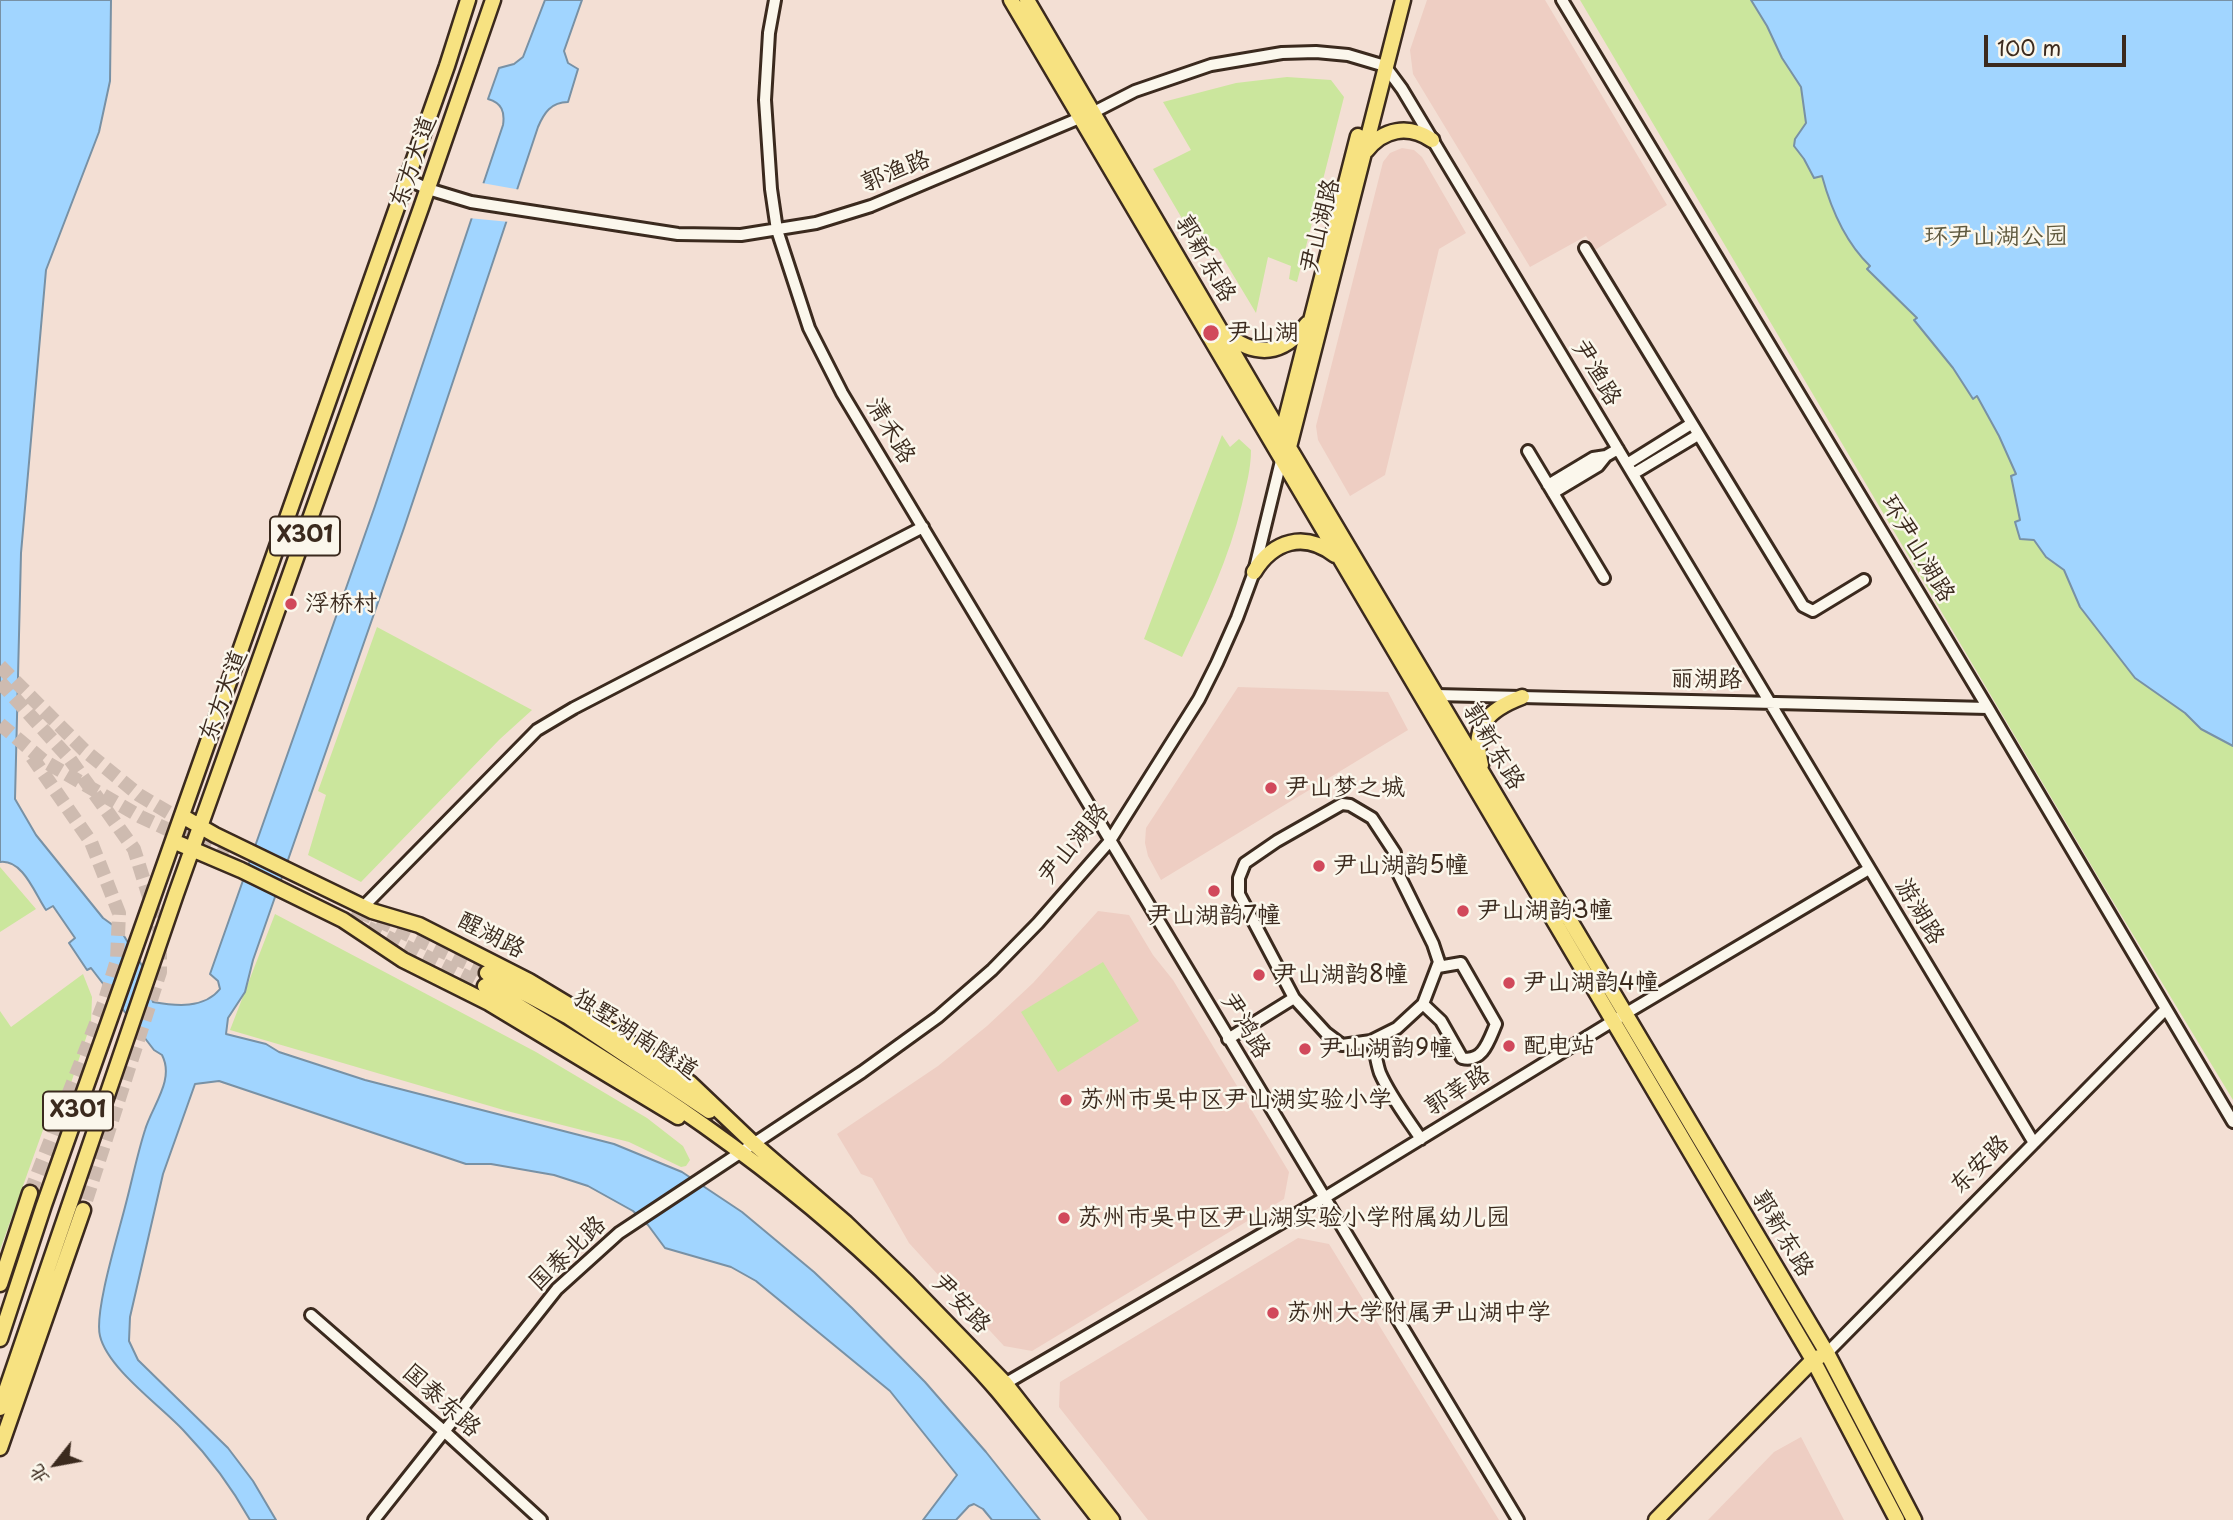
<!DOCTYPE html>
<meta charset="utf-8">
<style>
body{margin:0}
#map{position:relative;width:2233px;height:1520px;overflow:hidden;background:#f3dfd4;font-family:"Playpen Sans","LXGW WenKai TC",sans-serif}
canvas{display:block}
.north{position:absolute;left:21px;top:1429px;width:70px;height:70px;-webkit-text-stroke:5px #fbf7ec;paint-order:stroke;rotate:239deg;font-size:19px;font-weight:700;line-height:28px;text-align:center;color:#3b2a1e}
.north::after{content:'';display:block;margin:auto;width:24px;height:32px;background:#3b2a1e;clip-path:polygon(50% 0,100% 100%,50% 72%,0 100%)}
.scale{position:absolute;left:1984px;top:35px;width:142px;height:32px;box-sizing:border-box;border:4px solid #3b2a1e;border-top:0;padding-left:9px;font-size:21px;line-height:24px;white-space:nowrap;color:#3b2a1e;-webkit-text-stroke:5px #fbf7ec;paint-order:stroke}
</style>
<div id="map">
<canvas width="2233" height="1520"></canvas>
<div class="north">北</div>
<div class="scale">100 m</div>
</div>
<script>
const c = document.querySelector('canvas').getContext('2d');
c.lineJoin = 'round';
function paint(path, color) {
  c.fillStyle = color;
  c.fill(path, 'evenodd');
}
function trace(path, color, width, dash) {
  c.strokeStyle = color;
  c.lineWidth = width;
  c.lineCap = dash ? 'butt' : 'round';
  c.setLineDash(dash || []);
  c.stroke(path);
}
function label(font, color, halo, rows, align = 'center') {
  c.font = font + ' "Playpen Sans","LXGW WenKai TC",sans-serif';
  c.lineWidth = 5;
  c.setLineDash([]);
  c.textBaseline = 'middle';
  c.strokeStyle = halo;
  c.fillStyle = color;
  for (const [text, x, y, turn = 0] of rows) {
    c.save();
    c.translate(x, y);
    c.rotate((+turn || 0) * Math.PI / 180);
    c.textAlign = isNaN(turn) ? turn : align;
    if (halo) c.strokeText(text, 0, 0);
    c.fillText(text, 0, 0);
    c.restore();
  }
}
paint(new Path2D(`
 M1427,0H1545L1667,205L1595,250L1586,236L1530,267L1413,74L1410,50Z
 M1402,148L1414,150L1422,157L1466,233L1439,249L1385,475L1350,496L1318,440L1316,426L1383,162L1390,153Z
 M1238,687L1388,692L1408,730L1161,880L1148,856L1145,843L1146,828Z
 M1098,911L1129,915L1153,955L1173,980L1289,1172L1284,1199L1032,1351L1004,1346L930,1266L909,1243L872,1178L861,1174L837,1134L938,1066L987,1026L1033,983Z
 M1298,1238L1329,1244L1499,1520H1148L1059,1407L1060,1382Z
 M1801,1437L1844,1520H1708L1774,1452Z`), '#eecec3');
paint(new Path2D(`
 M1580,0H2233V1100L2100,880Z
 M1287,77L1331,80L1344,97L1297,282L1289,279L1291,266L1268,257L1256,313L1217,248L1204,256L1153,169L1191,150L1163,102L1236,83Z
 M1222,435L1230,447L1239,439L1251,450C1251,469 1246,486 1242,504C1229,558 1206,607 1182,657L1144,639Z
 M377,627L532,710L500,739L361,882L308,855L326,795L318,791Z
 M0,867L36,909L0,932Z
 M275,914L536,1052L647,1118L683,1146L690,1160L686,1166L681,1167L629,1142L507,1111L230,1030Z
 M1103,962L1139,1021L1058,1072L1021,1012Z
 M83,974L92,997L91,1023L69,1089L43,1130L0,1250V1011L11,1027Z`), '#cbe69d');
const water = new Path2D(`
 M0,0H111L110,81L99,132L46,270L21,553L15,799L36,835L103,918L121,931L152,982L151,996L153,1002C176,1006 204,1009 220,989L218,981L210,974L375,506L503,125C505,112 502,103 488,99L499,68L514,64L523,57L545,0H582L564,51L568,63L578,69L568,102C551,102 544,113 538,127L404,528L253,960L245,992L228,1018L226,1034L266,1044L279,1052L365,1080L614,1144L682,1172L742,1212L814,1272L852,1308L925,1382L986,1452L1040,1520H992L983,1509L974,1504L969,1506L956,1520H923L957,1475L890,1391L756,1281L731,1267L665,1248L648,1225L633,1211L588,1186L554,1175L491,1164H466L219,1081L195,1084L163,1174L130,1317L129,1341L138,1360L228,1448L253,1481L276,1520H250C232,1488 209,1457 184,1431C161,1406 108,1369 100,1336C94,1312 118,1235 125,1207C132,1181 137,1155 145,1130C152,1106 175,1080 162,1055L154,1050L91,968L87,970L69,943L75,938L53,906L46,910C35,894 23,859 0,862Z
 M1751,0H2233V746L2201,729L2185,713L2135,678L2080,607L2064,570L2046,557L2034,540L2020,539L2015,522L2020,520L2011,476L2016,474L1999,436L1977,396L1973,399L1953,368L1914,320L1917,318L1867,269L1870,266C1845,242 1831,209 1822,176L1814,178L1804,159L1794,146L1795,139L1806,123L1801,87L1782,58L1767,26Z`);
paint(water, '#a1d5ff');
trace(water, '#7891a5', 2);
paint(new Path2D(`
 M482,183L521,190L510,222L468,218Z`), '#f3dfd4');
trace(new Path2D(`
 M0,666L84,750L139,795L188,824
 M0,682L69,758L134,849L160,932V972L83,1210
 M0,724L44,761L141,817L227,857
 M359,911L487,973
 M349,918L485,986
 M30,1193L104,1003L117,960L119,913L91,842L32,757`), '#cebbb0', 14, [14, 7]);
const minor = new Path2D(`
 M775,0L769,33L765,100L771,189L777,230L809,328L842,393L1518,1520
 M1562,0L1988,708L2233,1122
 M407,179L428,189L471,202L678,234L741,235L816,223L871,206L1094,112L1135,91L1211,65L1282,53L1316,52L1348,55L1385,66L1402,89L2034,1143
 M1585,248L1803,606L1813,611L1864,580
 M1528,451L1604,578
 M1627,464L1691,424
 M1633,474L1698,435
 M1548,485L1593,458L1606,456
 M1553,493L1598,466L1606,456L1618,449
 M1433,697L1436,695L1988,708
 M363,907L537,730L574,708L923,527
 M1423,1004L1441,1021L1462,1058C1483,1063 1489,1040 1496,1024L1461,963L1438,967
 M1228,1039L1294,998
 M1371,1041L1397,1028L1423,1004L1439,962L1433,944L1397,871L1395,853L1372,818L1350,805L1342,804L1277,841L1245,863L1239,878V894L1294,998L1326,1033L1342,1045L1371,1041C1376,1051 1376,1062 1380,1073C1390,1096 1407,1118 1421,1139
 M311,1315L445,1432L541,1520
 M1827,1353L2165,1010
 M1001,1386L1324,1198L1613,1021L1869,869
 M374,1520L557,1289L619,1233L862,1072L938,1017L992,970L1038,923L1109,842L1199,699L1217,663L1237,618L1254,572L1281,461`);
const major = new Path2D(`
 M1011,0L1813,1360L1897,1520
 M1027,0L1281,434L1827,1353L1914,1520
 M1366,151C1383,129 1408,124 1432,140
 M1226,334C1257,358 1283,355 1307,324
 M1281,438L1358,136
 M1288,451L1403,0
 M1254,572C1273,541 1304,531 1335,555
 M1481,765C1471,726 1488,710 1522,697
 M182,816L215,835L372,911L419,925L529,981L617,1034L690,1083L753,1143L846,1223L908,1283L1005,1383L1112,1520
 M173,841L241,870L343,920L403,960L489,1003L678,1117
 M487,973L567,1016L709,1111
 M485,986C634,1074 780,1168 903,1291C935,1323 969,1357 998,1391C1033,1433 1066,1477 1100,1520
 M0,1284L30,1193
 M0,1339L44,1205L447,66L468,0
 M0,1408L176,894L421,208L493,0
 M0,1448L83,1210
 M1656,1520L1813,1360L1819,1357`);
trace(minor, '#3b2a1e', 16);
trace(major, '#3b2a1e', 19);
trace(minor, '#fbf7ec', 10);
trace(major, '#f7e281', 14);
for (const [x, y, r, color] of [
 [1211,333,9,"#d1495b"],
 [291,604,7,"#d1495b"],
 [1271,788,7,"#d1495b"],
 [1319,866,7,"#d1495b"],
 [1214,891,7,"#d1495b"],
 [1463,911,7,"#d1495b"],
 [1259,975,7,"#d1495b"],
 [1509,983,7,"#d1495b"],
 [1509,1046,7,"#d1495b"],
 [1305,1049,7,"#d1495b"],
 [1066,1100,7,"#d1495b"],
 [1064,1218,7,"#d1495b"],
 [1273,1313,7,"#d1495b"]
]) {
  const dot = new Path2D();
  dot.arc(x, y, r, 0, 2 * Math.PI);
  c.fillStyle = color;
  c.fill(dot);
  trace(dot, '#fbf7ec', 2.5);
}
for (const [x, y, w] of [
 [305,536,70],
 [78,1111,70]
]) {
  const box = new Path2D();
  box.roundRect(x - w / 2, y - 19.5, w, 39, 5);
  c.fillStyle = '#fbf7ec';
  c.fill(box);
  trace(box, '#3b2a1e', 2);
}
label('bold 23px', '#3b2a1e', null, [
 ["X301",305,536],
 ["X301",78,1111]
]);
label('24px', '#3b2a1e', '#fbf7ec', [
 ["东方大道",414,162,-71],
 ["郭渔路",896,172,-22],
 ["尹山湖路",1321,226,-76],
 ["郭新东路",1205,259,60],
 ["尹渔路",1596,373,59],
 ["清禾路",890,431,59],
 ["环尹山湖路",1917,549,59],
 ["丽湖路",1706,680,1],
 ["东方大道",224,696,-70],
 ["郭新东路",1493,747,59],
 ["尹山湖路",1074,844,-51],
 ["游湖路",1919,912,59],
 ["醒湖路",491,936,27],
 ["尹鸿路",1245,1026,59],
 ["独墅湖南隧道",635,1035,33],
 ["郭莘路",1458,1091,-32],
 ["东安路",1980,1165,-45],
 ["郭新东路",1782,1234,59],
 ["国泰北路",568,1254,-44],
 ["尹安路",961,1304,46],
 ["国泰东路",441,1401,42]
]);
label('24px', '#5f593e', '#fbf7ec', [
 ["环尹山湖公园",1996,237]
]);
label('24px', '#3b2a1e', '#fbf7ec', [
 ["尹山湖",1227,333],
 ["浮桥村",305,604],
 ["尹山梦之城",1285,788],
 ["尹山湖韵5幢",1333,866],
 ["尹山湖韵3幢",1477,911],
 ["尹山湖韵7幢",1214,916,"center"],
 ["尹山湖韵8幢",1273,975],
 ["尹山湖韵4幢",1523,983],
 ["配电站",1523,1046],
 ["尹山湖韵9幢",1319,1049],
 ["苏州市吴中区尹山湖实验小学",1080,1100],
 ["苏州市吴中区尹山湖实验小学附属幼儿园",1078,1218],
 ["苏州大学附属尹山湖中学",1287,1313]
], 'left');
</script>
